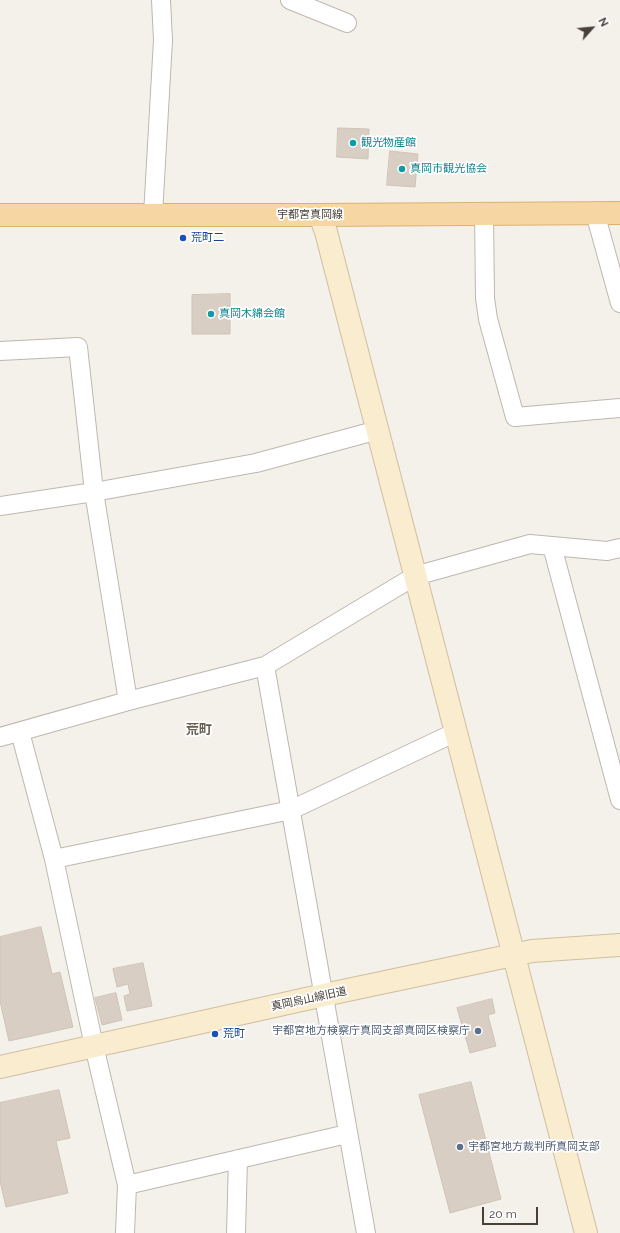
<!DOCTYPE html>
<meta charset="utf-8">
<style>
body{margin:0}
#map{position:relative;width:620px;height:1233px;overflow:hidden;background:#f4f1eb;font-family:Raleway,sans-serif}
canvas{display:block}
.north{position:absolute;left:572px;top:8px;width:40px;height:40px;-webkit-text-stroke:3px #fff;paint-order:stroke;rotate:63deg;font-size:11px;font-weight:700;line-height:16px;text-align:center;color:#484139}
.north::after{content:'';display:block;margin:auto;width:14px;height:18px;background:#484139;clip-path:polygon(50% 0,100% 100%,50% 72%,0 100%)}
.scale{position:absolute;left:482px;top:1207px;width:56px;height:18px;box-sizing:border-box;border:2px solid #484139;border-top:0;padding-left:5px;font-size:12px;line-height:14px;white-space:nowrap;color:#484139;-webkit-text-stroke:3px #fff;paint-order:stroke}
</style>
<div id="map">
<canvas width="620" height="1233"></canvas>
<div class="north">N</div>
<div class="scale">20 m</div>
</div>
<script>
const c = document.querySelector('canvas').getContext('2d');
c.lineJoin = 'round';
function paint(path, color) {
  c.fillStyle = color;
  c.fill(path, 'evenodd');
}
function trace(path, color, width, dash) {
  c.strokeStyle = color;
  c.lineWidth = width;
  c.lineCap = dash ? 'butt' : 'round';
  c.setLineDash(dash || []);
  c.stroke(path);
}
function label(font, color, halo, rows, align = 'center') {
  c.font = font + ' Raleway,"Noto Sans JP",sans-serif';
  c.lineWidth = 3.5;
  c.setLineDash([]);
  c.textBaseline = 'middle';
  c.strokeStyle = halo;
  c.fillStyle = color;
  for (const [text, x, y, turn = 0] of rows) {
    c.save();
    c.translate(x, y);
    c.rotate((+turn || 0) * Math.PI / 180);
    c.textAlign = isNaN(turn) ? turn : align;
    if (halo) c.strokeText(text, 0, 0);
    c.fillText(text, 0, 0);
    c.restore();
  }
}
const building = new Path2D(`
 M338,128L369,129L368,159L337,157Z
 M390,151L418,154L415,187L387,185Z
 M230,294V334H192V295Z
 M41,927L52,974L60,972L73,1027L9,1041L0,1001V937Z
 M143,963L152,1006L127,1011L124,996L130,994L128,984L117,987L113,969Z
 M116,993L122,1020L102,1025L95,998Z
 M492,999L495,1013L488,1015L496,1046L470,1053L457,1008Z
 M471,1082L501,1199L450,1213L419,1095Z
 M59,1090L70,1138L56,1141L68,1193L6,1207L0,1181V1103Z`);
paint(building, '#d8cec4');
trace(building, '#cfc3b5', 1);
const street = new Path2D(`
 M290,0L347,23
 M595,213L620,303
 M484,214L485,298L488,319L515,417L620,408
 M153,215L163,40L161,0
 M0,351L78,347L94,492L128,701
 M0,506L94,492L256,463L378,430
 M552,546L620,800
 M265,666L366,1233
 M20,732L54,859L94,1046L127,1185L125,1233
 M0,737L128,701L265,666L415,576L530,544L607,551L620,548
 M54,859L291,810L456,732
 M127,1185L347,1134
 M236,1233L238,1159`);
const secondary = new Path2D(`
 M320,215L326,232C414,565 498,900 586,1233
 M0,1067L324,995L532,951L620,945`);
const primary = new Path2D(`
 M0,215H320L620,213`);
trace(street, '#bfb7ae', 20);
trace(secondary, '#d0be9f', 24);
trace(primary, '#dbb173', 24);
trace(street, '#fff', 18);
trace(secondary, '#faeccf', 22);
trace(primary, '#f6d6a2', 22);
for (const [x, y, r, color] of [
 [353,143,4,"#0f9aa8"],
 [402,169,4,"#0f9aa8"],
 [183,238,4,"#1a4fb4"],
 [211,314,4,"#0f9aa8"],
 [478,1031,4,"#5c6f8a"],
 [215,1034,4,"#1a4fb4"],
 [460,1147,4,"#5c6f8a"]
]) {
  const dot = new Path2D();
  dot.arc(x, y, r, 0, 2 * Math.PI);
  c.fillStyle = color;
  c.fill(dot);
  trace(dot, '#fff', 1.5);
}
label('11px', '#0d838f', '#fff', [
 ["観光物産館",361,143],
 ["真岡市観光協会",410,169],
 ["真岡木綿会館",219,314]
], 'left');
label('11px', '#484139', '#fff', [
 ["宇都宮真岡線",310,215],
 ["真岡烏山線旧道",309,999,-12]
]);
label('11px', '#164399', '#fff', [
 ["荒町二",191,238],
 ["荒町",223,1034]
], 'left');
label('11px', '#4e5e75', '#fff', [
 ["宇都宮地方検察庁真岡支部真岡区検察庁",470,1031],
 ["宇都宮地方裁判所真岡支部",468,1147,"left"]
], 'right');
label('bold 13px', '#6a5e51', '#fff', [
 ["荒町",199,730]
]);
</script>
